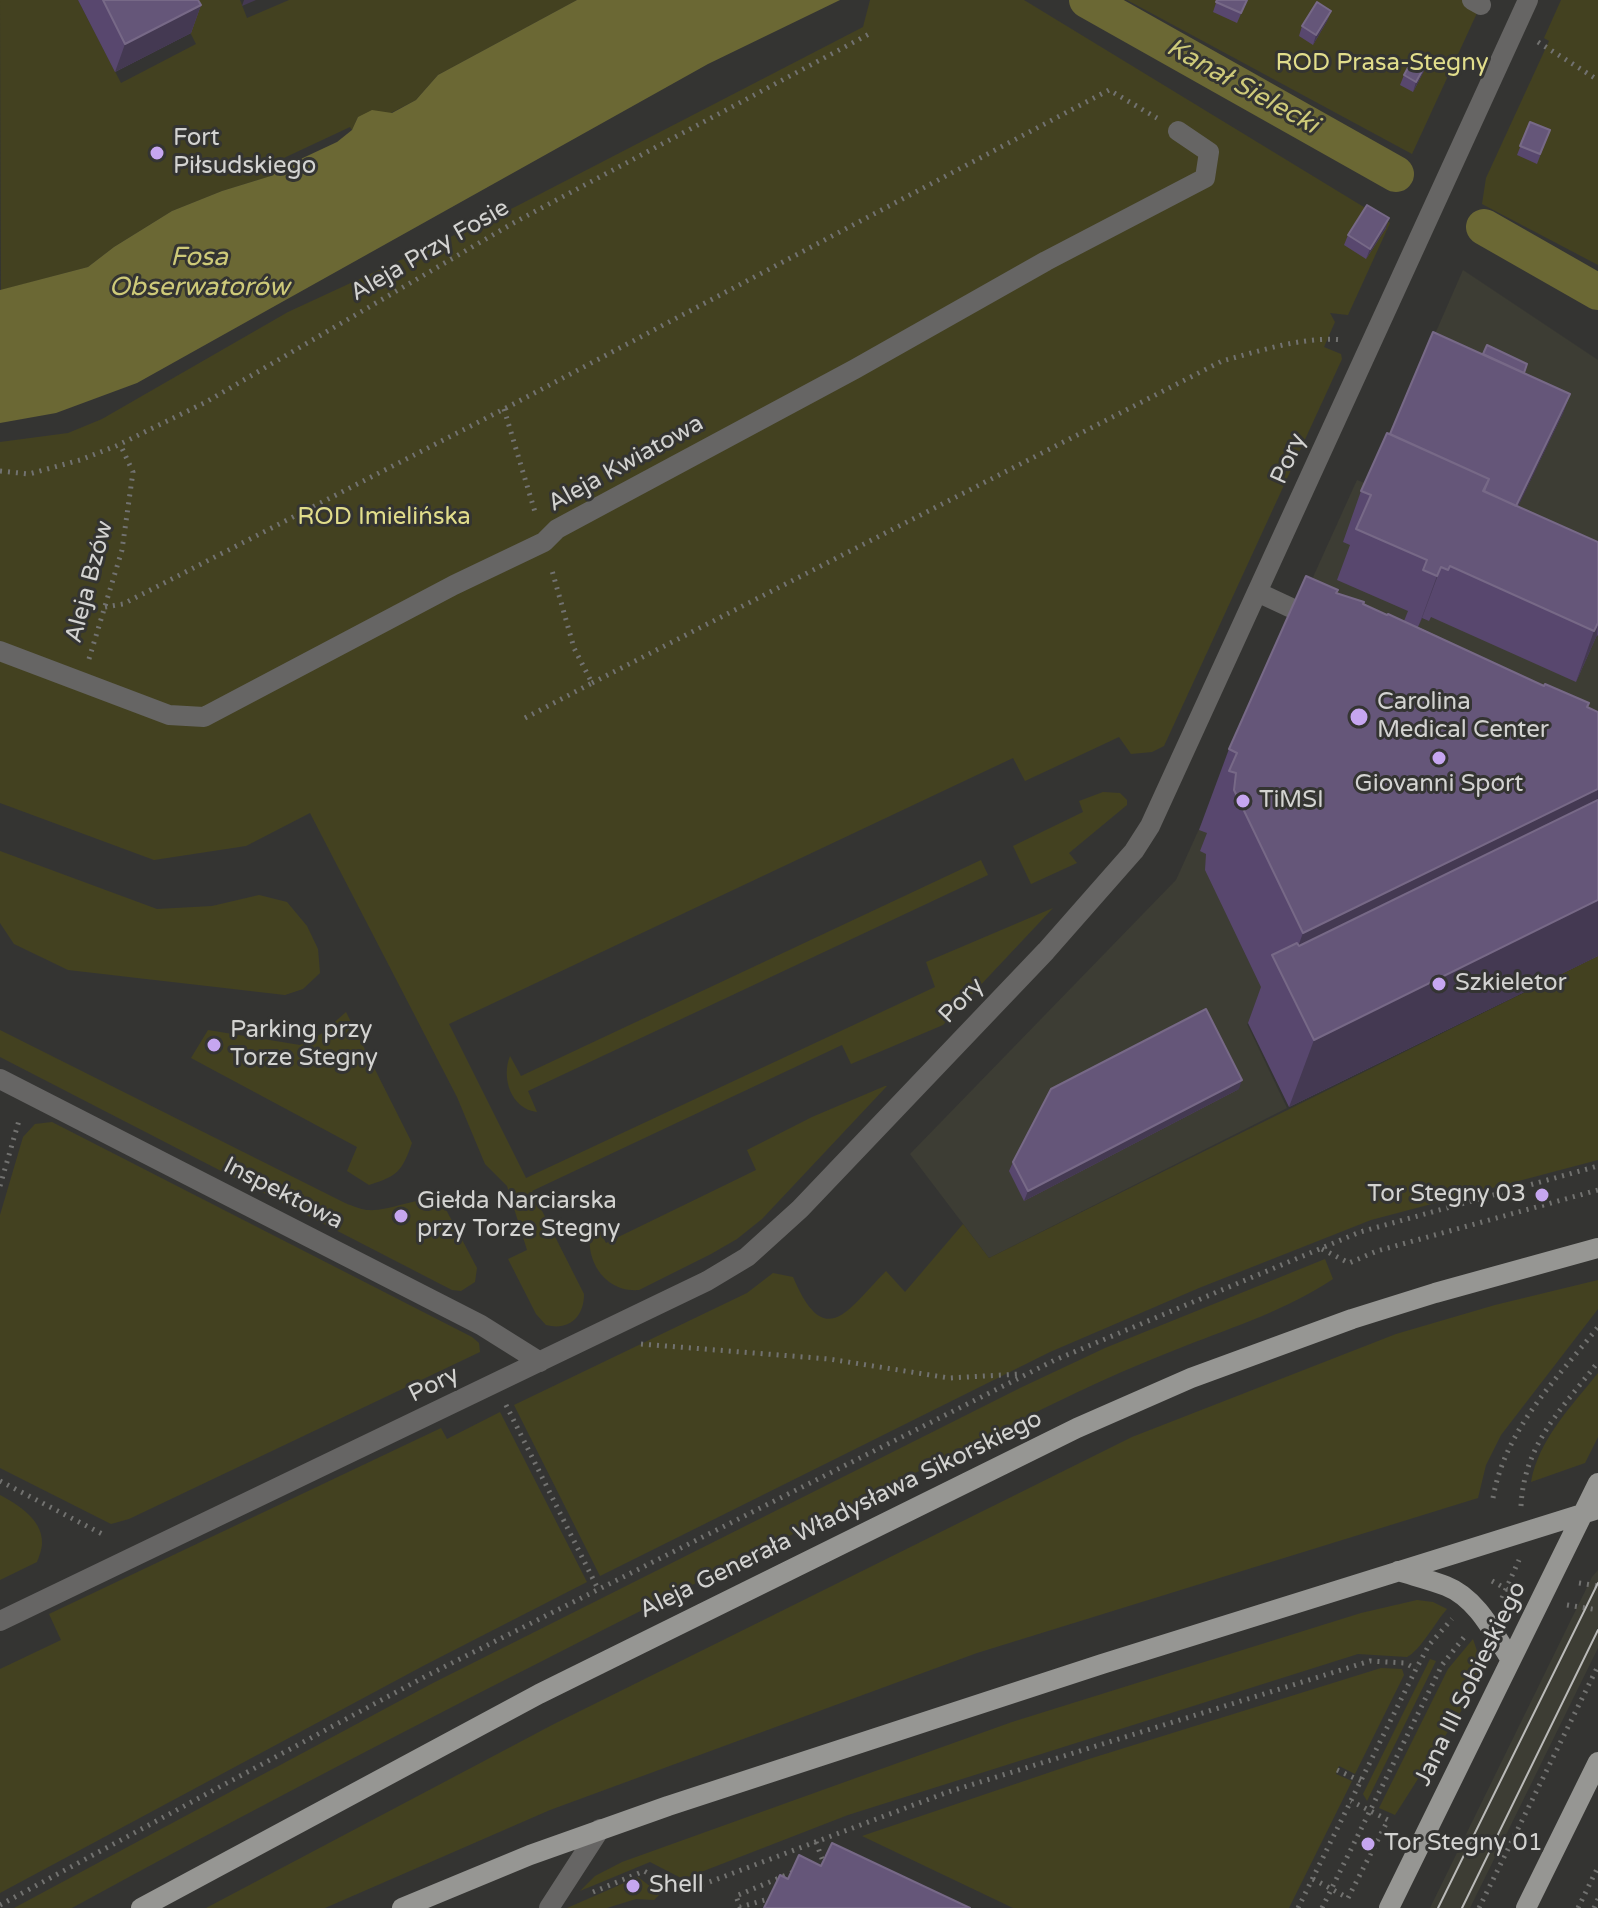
<!DOCTYPE html>
<meta charset="utf-8">
<style>
body{margin:0}
canvas{display:block;background:#343432}
</style>
<canvas width="1598" height="1908"></canvas>
<script>
const c = document.querySelector('canvas').getContext('2d');
c.lineJoin = 'round';
function paint(path, color) {
  c.fillStyle = color;
  c.fill(path, 'evenodd');
}
function trace(path, color, width, dash) {
  c.strokeStyle = color;
  c.lineWidth = width;
  c.lineCap = dash ? 'butt' : 'round';
  c.setLineDash(dash || []);
  c.stroke(path);
}
function label(font, color, halo, rows, align = 'center') {
  c.font = font + ' "Varela Round",sans-serif';
  c.lineWidth = 6;
  c.setLineDash([]);
  c.textBaseline = 'middle';
  c.strokeStyle = halo;
  c.fillStyle = color;
  for (const [text, x, y, turn = 0] of rows) {
    c.save();
    c.translate(x, y);
    c.rotate((+turn || 0) * Math.PI / 180);
    c.textAlign = isNaN(turn) ? turn : align;
    if (halo) c.strokeText(text, 0, 0);
    c.fillText(text, 0, 0);
    c.restore();
  }
}
paint(new Path2D(`
 M1463,270L1598,360V855L1247,1024L1287,1108L989,1258L910,1154L1176,880L1357,480L1369,485Z
 M1598,1570V1648L1470,1908H1430L1592,1577Z`), '#3d3d34');
paint(new Path2D(`
 M0,0H78L121,83L196,44L174,0H240L247,18L289,0H577L438,75L416,100L391,113L358,117L352,130L350,127L271,164L274,175L222,191L172,211L114,247L88,267L1,290Z
 M870,0H1024L1390,223L1348,315L1330,313L1335,322L1324,347L1341,354L1342,359L1164,746L1152,752L1131,754L1119,737L1025,781L1013,758L449,1024L526,1178L935,987L926,962L1053,908L943,1025L851,1064L842,1045L532,1191L584,1294C584,1317 569,1331 546,1325L536,1314L508,1259L527,1250L507,1186L485,1164L457,1097L310,813L246,846L154,860L0,803V442L68,433L102,419L288,312L515,207L863,27Z
 M1127,0H1483L1412,154Z
 M1561,0H1598V265L1482,204L1486,178L1549,41L1544,38Z
 M1103,792L1120,793L1127,800V805L1069,853L1077,863L1031,884L1013,846L1083,812L1079,801Z
 M0,851L157,909L212,906L259,895L287,902L307,926L318,949L320,973L303,989L285,995L68,970L14,944L0,923Z
 M981,860L988,875L528,1091L537,1112C511,1109 501,1078 510,1056L521,1076Z
 M1598,956V1160L1371,1220L1199,1288L1050,1352L600,1576L514,1405L747,1293L773,1273L793,1277C825,1352 847,1311 886,1271L905,1292L963,1224L989,1258Z
 M346,1012L412,1143C402,1171 398,1176 369,1185L347,1171L357,1147L191,1058L208,1030L300,1045L321,1034Z
 M0,1030L343,1202C350,1205 359,1209 367,1210C392,1212 418,1194 442,1202L477,1268L475,1282L461,1291L452,1290L0,1057Z
 M885,1086H887L762,1219L737,1239L711,1254L639,1290C601,1293 580,1252 594,1220L606,1243L756,1170L747,1150L812,1117Z
 M52,1122L472,1337L479,1343L480,1352L129,1519L111,1524L0,1468V1215L23,1137L35,1124Z
 M1325,1259L1333,1279C1286,1310 1236,1326 1185,1346C1128,1368 1071,1394 1017,1422C700,1581 383,1738 72,1908H14L433,1683L1020,1388L1105,1348Z
 M1598,1280V1309L1501,1435L1486,1465L1478,1498L977,1653L550,1810L325,1908H206L554,1724L1132,1437L1396,1334L1495,1305Z
 M1598,1373V1437L1585,1463L1531,1482C1539,1439 1571,1407 1598,1373Z
 M500,1412L587,1582L423,1666L0,1893V1669L61,1640L49,1614L441,1428L447,1439Z
 M0,1495C17,1504 43,1520 42,1543C42,1549 39,1557 37,1562L0,1580Z
 M1417,1600L1433,1602L1447,1609C1436,1621 1420,1651 1407,1657L1358,1654L848,1815L683,1879L650,1862L580,1891L595,1876L622,1862L1012,1722L1361,1613Z
 M1473,1639L1477,1651L1478,1672L1470,1697L1395,1815L1379,1808L1448,1669Z
 M1430,1659L1436,1661L1367,1801L1363,1794Z
 M1381,1668L1402,1669L1404,1675L1355,1774L1339,1766L1336,1774L1352,1781L1289,1908H1013L862,1836L1089,1759Z
 M638,1877L660,1894L654,1900L636,1899L607,1908H567Z`), '#434120');
paint(new Path2D(`
 M577,0H840L708,64L137,383L56,413L0,423V290L88,267L114,247L172,211L222,191L274,175L270,164H290L337,142L352,130L358,117L372,110L392,113L416,100L438,75Z`), '#6b6834');
trace(new Path2D(`
 M1087,0L1396,174
 M1484,227L1598,292`), '#6b6834', 36);
trace(new Path2D(`
 M1538,42L1598,80
 M504,409L535,512
 M0,471L29,474L80,460L116,446L206,402L515,222L871,33
 M105,607L123,604L504,409L1109,90L1157,118
 M89,659L122,550L133,472L120,444
 M592,683L1222,361C1260,351 1303,336 1343,340
 M525,718L592,683L574,648L551,567
 M0,1186L20,1117
 M1322,1249L1349,1263L1377,1251L1598,1190
 M641,1344L829,1359L949,1378L1021,1374
 M506,1405L598,1589
 M0,1481L106,1536
 M1493,1498C1505,1429 1556,1380 1598,1327
 M1521,1506C1524,1444 1562,1409 1598,1362
 M1492,1581L1508,1590
 M1579,1583L1598,1586
 M1502,1598L1519,1560
 M1567,1605L1598,1610
 M1337,1770L1361,1781
 M816,1842L825,1867
 M1313,1879L1348,1898L1388,1820L1351,1801
 M593,1892L644,1871L683,1892L948,1792L1370,1661L1405,1663L1416,1669
 M772,1898L740,1907L736,1896L796,1871
 M0,1905L428,1675L1055,1360L1360,1232L1598,1166
 M1298,1908L1416,1669L1429,1645L1452,1619
 M1322,1908L1442,1665L1465,1636
 M1479,1908L1598,1666
 M1578,1908L1598,1867
 M1594,1908L1598,1899`), '#727270', 5, [2, 6]);
trace(new Path2D(`
 M1472,0L1481,5
 M1257,592L1315,619
 M0,651L169,715L204,717L454,585L544,542L557,529L855,369L1046,261L1205,178L1209,152L1178,131
 M0,1079L481,1325L540,1362
 M0,1621L707,1281L747,1257L800,1209L1046,951L1134,851L1150,826L1528,0
 M549,1908L600,1829`), '#666564', 20);
trace(new Path2D(`
 M1398,1571C1414,1576 1431,1580 1446,1586C1477,1598 1494,1634 1511,1660
 M141,1908L539,1694L1077,1428L1191,1378L1352,1319L1435,1293L1598,1248
 M402,1908L530,1855L668,1806L1102,1664L1598,1509
 M1389,1908L1598,1483
 M1526,1908L1598,1762`), '#969693', 20);
trace(new Path2D(`
 M1438,1908L1598,1583
 M1462,1908L1598,1630`), '#babab8', 2);
paint(new Path2D(`
 M78,0H198L201,5L191,33L115,72Z
 M1217,0H1247L1237,23L1213,12Z
 M1331,11L1327,21L1313,45L1299,36L1302,26Z
 M1428,60L1425,69L1413,92L1400,85L1404,75Z
 M1530,122L1550,130L1537,164L1517,155Z
 M1386,228L1366,259L1344,245L1348,235Z
 M1524,373L1570,394L1563,413L1518,506L1598,542V636L1597,635L1576,682L1431,617L1429,621L1422,618L1418,627L1598,712V956L1289,1107L1248,1023L1261,987L1205,870L1206,854L1200,851L1207,833L1199,830L1229,749L1337,593L1387,615L1404,621L1408,611L1337,580L1350,545L1343,542L1361,491L1390,434Z
 M1239,1089L1024,1201L1009,1171L1013,1162Z`), '#58476e');
paint(new Path2D(`
 M244,0H256L242,6Z
 M201,5L191,33L115,72L125,44Z
 M1331,11L1327,21L1313,45L1316,35Z
 M1428,60L1425,69L1413,92L1416,82Z
 M1389,218L1386,228L1366,259L1370,249Z
 M1570,394L1563,413L1500,544L1507,525Z
 M1441,567L1422,618L1418,628L1437,576Z
 M1598,623L1597,635L1576,682L1594,631Z
 M1598,789V855L1285,982L1303,933Z
 M1598,900V956L1289,1107L1314,1040Z
 M1242,1080L1239,1089L1024,1201L1028,1191Z`), '#443952');
const building = new Path2D(`
 M103,0H198L201,5L125,44Z
 M1217,0H1247L1241,13L1216,2Z
 M1317,2L1331,11L1316,35L1302,26Z
 M1416,53L1428,60L1416,82L1404,75Z
 M1530,122L1550,130L1540,154L1520,146Z
 M1367,205L1389,218L1370,249L1348,235Z
 M1433,332L1570,394L1516,506L1484,491L1489,479L1390,434Z
 M1487,345L1527,364L1524,373L1483,354Z
 M1387,433L1489,479L1483,491L1598,542V623L1594,631L1450,566L1448,570L1441,567L1437,576L1423,570L1427,560L1356,529L1371,495L1361,491Z
 M1306,576L1338,590L1336,593L1364,602L1363,604L1387,615L1388,614L1544,686L1545,684L1589,703L1587,707L1598,712V789L1303,933L1234,790L1236,773L1229,771L1237,753L1229,749Z
 M1598,800V900L1314,1040L1272,955L1297,943L1299,946Z
 M1206,1009L1242,1080L1028,1191L1013,1162L1051,1089Z
 M832,1843L970,1908H764L780,1875L788,1879L799,1855L821,1866Z`);
paint(building, '#655679');
trace(building, '#776987', 2);
for (const [x, y, r, color] of [
 [157,153,8,"#c6a6f0"],
 [1359,717,10,"#c6a6f0"],
 [1439,758,8,"#c6a6f0"],
 [1243,801,8,"#c6a6f0"],
 [1439,984,8,"#c6a6f0"],
 [214,1045,8,"#c6a6f0"],
 [1542,1195,8,"#c6a6f0"],
 [401,1216,8,"#c6a6f0"],
 [1368,1844,8,"#c6a6f0"],
 [633,1886,8,"#c6a6f0"]
]) {
  const dot = new Path2D();
  dot.arc(x, y, r, 0, 2 * Math.PI);
  c.fillStyle = color;
  c.fill(dot);
  trace(dot, '#343432', 3);
}
label('24px', '#e1dd8b', '#343432', [
 ["ROD Prasa-Stegny",1382,64],
 ["ROD Imielińska",384,518]
]);
label('24px', '#d3d3d1', '#343432', [
 ["Fort",173,139],
 ["Piłsudskiego",173,167],
 ["Carolina",1377,703],
 ["Medical Center",1377,731],
 ["Giovanni Sport",1439,785,"center"],
 ["TiMSI",1259,801],
 ["Szkieletor",1455,984],
 ["Parking przy",230,1031],
 ["Torze Stegny",230,1059],
 ["Tor Stegny 03",1526,1195,"right"],
 ["Giełda Narciarska",417,1202],
 ["przy Torze Stegny",417,1230],
 ["Tor Stegny 01",1384,1844],
 ["Shell",649,1886]
], 'left');
label('24px', '#d3d3d1', '#343432', [
 ["Aleja Przy Fosie",430,251,-30],
 ["Pory",1289,459,-66],
 ["Aleja Kwiatowa",626,464,-29],
 ["Aleja Bzów",90,582,-75],
 ["Pory",962,1001,-46],
 ["Inspektowa",283,1194,27],
 ["Pory",434,1385,-26],
 ["Aleja Generała Władysława Sikorskiego",841,1515,-26],
 ["Jana III Sobieskiego",1471,1684,-64]
]);
label('italic 26px', '#ceca79', '#343432', [
 ["Kanał Sielecki",1242,87,29],
 ["Fosa",199,258],
 ["Obserwatorów",199,288]
]);
</script>
